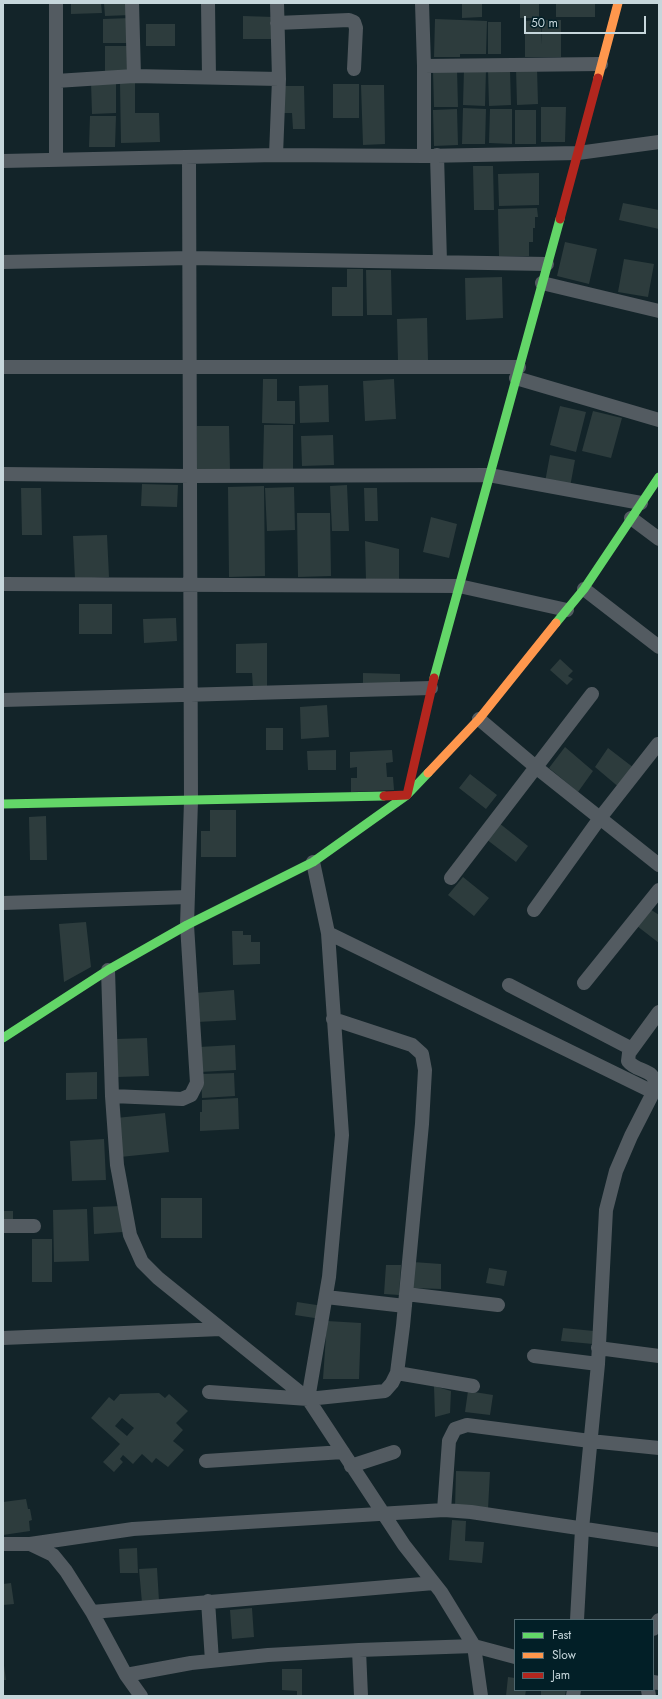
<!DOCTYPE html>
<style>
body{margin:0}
#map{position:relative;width:662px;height:1699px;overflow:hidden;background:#132429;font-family:Jost,sans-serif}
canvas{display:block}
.frame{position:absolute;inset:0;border:4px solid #c6d6db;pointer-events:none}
.legend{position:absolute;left:514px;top:1619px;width:140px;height:72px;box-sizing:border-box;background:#021f27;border:1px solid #50686f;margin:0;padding:5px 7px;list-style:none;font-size:12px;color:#c6d6db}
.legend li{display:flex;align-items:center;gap:8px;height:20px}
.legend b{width:20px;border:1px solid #50686f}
.scale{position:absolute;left:524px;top:16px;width:122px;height:18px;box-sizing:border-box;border:2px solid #c6d6db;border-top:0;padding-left:5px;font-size:12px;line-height:14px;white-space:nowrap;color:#c6d6db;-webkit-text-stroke:3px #021f27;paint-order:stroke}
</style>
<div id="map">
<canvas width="662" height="1699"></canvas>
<div class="frame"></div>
<ul class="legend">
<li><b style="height:5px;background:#63d668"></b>Fast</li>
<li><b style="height:5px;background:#ff974d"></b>Slow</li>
<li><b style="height:5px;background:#b3261e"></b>Jam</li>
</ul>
<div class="scale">50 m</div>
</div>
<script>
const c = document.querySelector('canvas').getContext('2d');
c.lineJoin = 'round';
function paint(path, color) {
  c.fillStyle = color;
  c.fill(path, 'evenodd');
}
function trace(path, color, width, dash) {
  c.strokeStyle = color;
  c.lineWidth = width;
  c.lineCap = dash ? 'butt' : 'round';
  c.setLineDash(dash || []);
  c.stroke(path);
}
paint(new Path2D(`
 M71,3H101L102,13L71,14Z
 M104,3H130L131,15L105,16Z
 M462,3H482V17L462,18Z
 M520,3H539V18H520Z
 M556,3H595V17H556Z
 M243,16L274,17V39H243Z
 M131,18V43H103V19Z
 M435,19L487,21L486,54H460V57H434Z
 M541,20L542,45V20H561V57H525V21Z
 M488,22H501V54H488Z
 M146,24H175V46H146Z
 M105,46H131L132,73L105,74Z
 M516,68H537L538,104L517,105Z
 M457,69L458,107H434L433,70Z
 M464,69L486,70L485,106L463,105Z
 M488,70H510L511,105L489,106Z
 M91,82H116V113L92,114Z
 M135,82V113H159L160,142L121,143L120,83Z
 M333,84H359V118H333Z
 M361,85H384L385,144L363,145Z
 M283,86H304L305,129H293L292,113H284Z
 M541,107H566L565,142H541Z
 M463,108L486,109L485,144H462Z
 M457,109L458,145L434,146L433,110Z
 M490,109H512V144L489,143Z
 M515,110H536V144H515Z
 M90,116H116L115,147H89Z
 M473,166H493L494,210H474Z
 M539,173V205L499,206L498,174Z
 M623,203L659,210V229L619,220Z
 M537,208L538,217H535V228H533V242H529V256H499L498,209Z
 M565,242L597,249L589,284L557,276Z
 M624,259L654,264L648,297L618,292Z
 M347,269H363V316H332V287H347Z
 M366,270H391L392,315H367Z
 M502,277L503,318L466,320L465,278Z
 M427,318L428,361L398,362L397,319Z
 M263,379H277V401H295V424L262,423Z
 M394,379L396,419L365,421L363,381Z
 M328,385L329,422L300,423L299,386Z
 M560,406L586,412L576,452L550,445Z
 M593,411L622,418L611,458L582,451Z
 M264,425H293V469H263Z
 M197,426H229L230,471H197Z
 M333,435L334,465L302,466L301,436Z
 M550,455L575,460L570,487L545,482Z
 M142,484L178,485L177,507L141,506Z
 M347,485L349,531H332L330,486Z
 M264,486L265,576L229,577L228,487Z
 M294,487L295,530L267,531L265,488Z
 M21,488H41L42,535H22Z
 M364,488H377L378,521H365Z
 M297,513H330L331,576L298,577Z
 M431,517L457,524L449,558L423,552Z
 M107,535L109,577L75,579L73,536Z
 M365,541L399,549V580L366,581Z
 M79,604H112V634H79Z
 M176,618L177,641L144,643L143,619Z
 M267,643V688H253L252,673H236V644Z
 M560,659L573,671L568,676L573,679L567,685L550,670Z
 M363,673L400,674V687L363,686Z
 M327,705L329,737L301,739L300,707Z
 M266,728H283V750H266Z
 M565,747L593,771L578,792L549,768Z
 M608,748L634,768L621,789L595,767Z
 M336,750V770H308L307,751Z
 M392,750L393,762L386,763L387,777H393L394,790L351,792V778H357V767L350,768V752Z
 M470,774L497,795L486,809L459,788Z
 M210,810H236V857H201V831H210Z
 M46,816L47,860H30L29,817Z
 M499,823L528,846L516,862L486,839Z
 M463,877L489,898L474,916L448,895Z
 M650,909L659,915V943L637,926Z
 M86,922L91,967L64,982L59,924Z
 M232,931H243V935H251V942H260V964L233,965Z
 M234,990L236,1020L197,1022L195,993Z
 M147,1038L149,1076L117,1077L116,1039Z
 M235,1045L236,1070L200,1072L199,1047Z
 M97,1072V1099L66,1100V1073Z
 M234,1073L235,1096L202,1098L201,1074Z
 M238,1098L239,1129L200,1131V1112H202V1100Z
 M165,1113L169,1152L120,1157L116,1118Z
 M104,1139L106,1180L72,1181L70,1141Z
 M161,1198H202V1238H161Z
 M122,1206L123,1232L94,1234L93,1207Z
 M87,1209L89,1261L54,1262L53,1210Z
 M3,1211H13V1224L3,1223Z
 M32,1239H52V1282H32Z
 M413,1262L441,1264V1289L412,1288Z
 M386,1265H401L399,1295L384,1294Z
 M489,1268L507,1271L504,1286L486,1283Z
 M297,1302L323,1306L321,1319L295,1315Z
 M327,1321L361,1323L359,1379H323Z
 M563,1328L594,1331L593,1344L561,1341Z
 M434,1386L451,1391L450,1413L435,1417Z
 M468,1391L493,1395L490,1415L465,1412Z
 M159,1393L165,1398L169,1394L188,1411L176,1423L183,1430L173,1441L184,1450L168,1467L156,1458L152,1463L142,1454L133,1464L123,1455L120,1459L123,1462L114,1472L103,1462L120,1444L91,1418L109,1397L114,1401L120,1394ZM122,1418L134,1428L127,1436L115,1426Z
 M456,1471L490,1472L488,1509L455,1508Z
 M26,1499L28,1509H30L32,1520L29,1521L30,1531L3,1535V1502Z
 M452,1520L466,1521L465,1541L484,1542L482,1563L449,1560Z
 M137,1548L138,1573H120L119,1549Z
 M157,1568L159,1601L142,1603L139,1569Z
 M11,1583L14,1604L3,1605V1584Z
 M252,1608L254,1637L232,1639L230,1610Z
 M3,1658L6,1680H3Z
 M282,1669H302V1696H297V1691L282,1690Z
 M508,1677L515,1678V1690H526L525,1696H506Z
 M541,1690H566L565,1696H541Z`), '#2d3c3d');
trace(new Path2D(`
 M132,3L134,76
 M208,3L209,77
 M422,3L424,66V156
 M277,23L349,20L354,22L356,28L354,69
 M424,66L601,64
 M56,81L134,76L279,79
 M276,155L279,79L277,3
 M437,155L440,262
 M56,160V3
 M3,161L276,155L424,156L578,153L659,142
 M3,262L190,258L547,264
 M542,283L659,311
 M3,367H519
 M516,378L659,420
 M3,474L190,476L489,475L641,503
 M631,518L659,539
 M3,584L459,586L567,610
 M584,589L659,647
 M3,700L431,688
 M479,719L537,768L659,865
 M451,878L592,694
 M3,903L188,897
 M534,910L600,818L658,744
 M328,933L653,1092
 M108,970L112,1096L117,1165L130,1235L142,1262L158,1278L308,1399L404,1545L441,1592L474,1646L481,1696
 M584,983L659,890
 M509,985L632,1049
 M112,1096L182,1099L191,1095L197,1083L187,925L191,801L189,157
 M3,1226H34
 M406,1294L498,1305
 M326,1297L405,1306
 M3,1338L221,1329
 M598,1348L659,1356
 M534,1356L598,1364
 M397,1373L473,1386
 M209,1392L308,1399L385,1391L392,1383L397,1373L403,1326L422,1124L425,1070L422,1054L412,1045L333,1019
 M308,1399L329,1277L342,1135L328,933L313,862
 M206,1461L343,1452
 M351,1466L394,1452
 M444,1510L449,1441L455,1429L467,1425L590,1441L659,1448
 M3,1544H30L133,1529L444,1510L471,1512L659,1540
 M30,1544L53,1555L66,1571L92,1612L126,1675L141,1696
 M208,1601L212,1661
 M92,1612L434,1583
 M577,1620L582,1529L598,1364L606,1210L616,1171L631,1136L656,1087C656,1068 637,1073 628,1061L629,1053L659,1012
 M653,1629L659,1620
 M359,1650L361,1696
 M126,1675L191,1663L268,1655L359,1650L474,1646L515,1657
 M653,1682L659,1683
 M648,1690L649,1696
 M573,1696L574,1690`), '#535b61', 14);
trace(new Path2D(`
 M556,623L584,589L659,477
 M434,678L560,219
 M3,804L384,796
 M3,1038L108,970L187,925L313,862L407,795L428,773`), '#63d668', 9);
trace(new Path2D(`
 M598,78L618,3
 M428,773L479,719L556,623`), '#ff974d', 9);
trace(new Path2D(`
 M560,219L598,78
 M384,796L407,795L434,678`), '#b3261e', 9);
</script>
